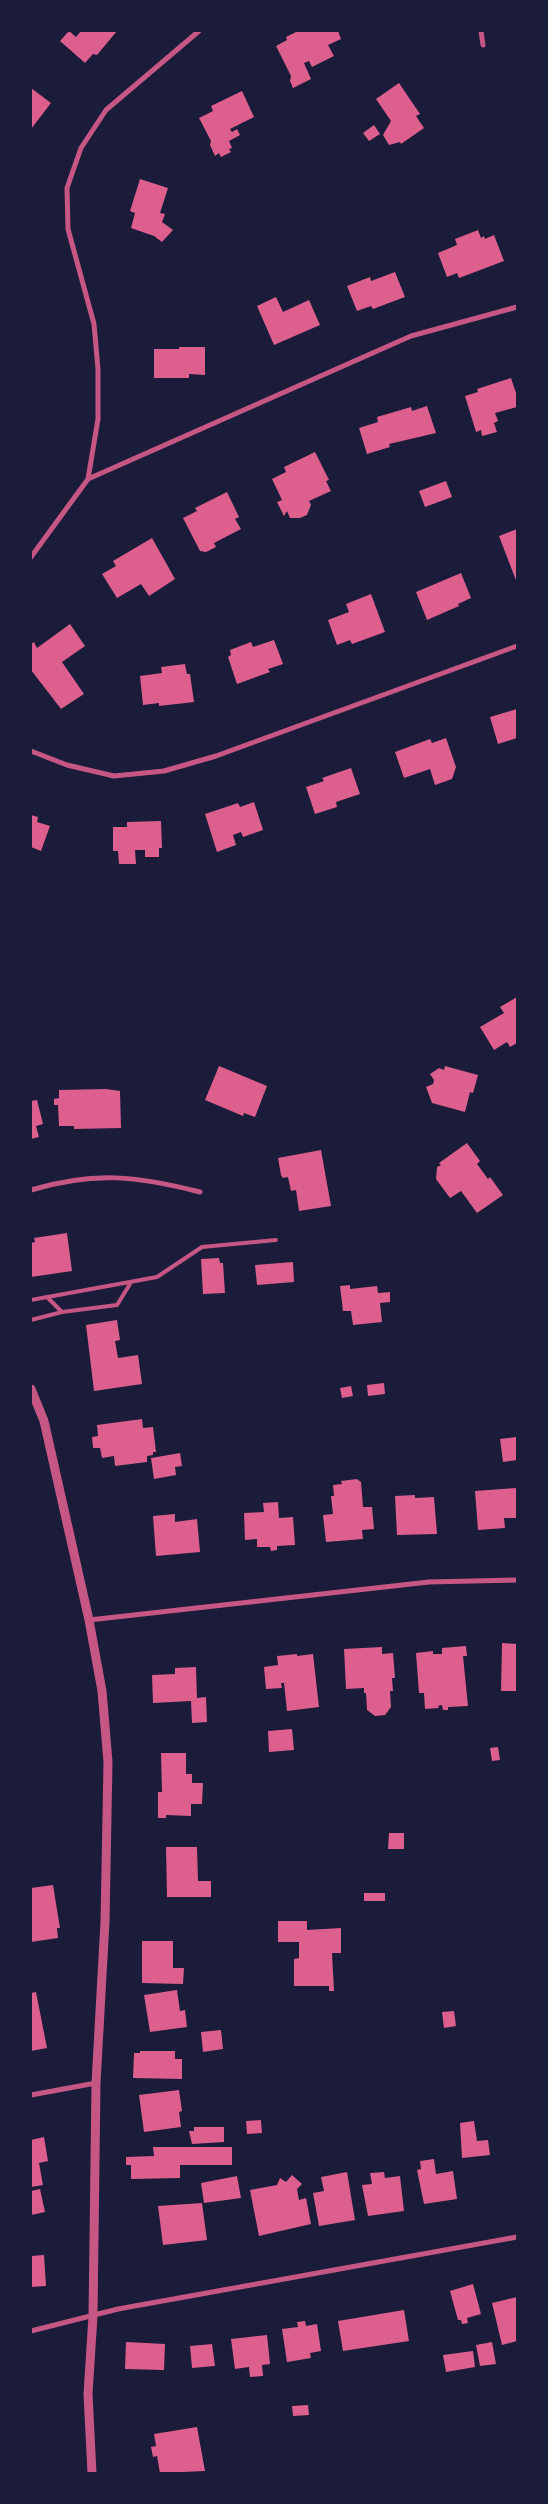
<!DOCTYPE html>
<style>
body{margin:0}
#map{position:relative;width:548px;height:2504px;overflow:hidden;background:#1b1b3a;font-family:"Roboto Serif",serif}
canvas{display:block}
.frame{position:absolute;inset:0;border:32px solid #1b1b3a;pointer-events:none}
</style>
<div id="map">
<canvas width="548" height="2504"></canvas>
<div class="frame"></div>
</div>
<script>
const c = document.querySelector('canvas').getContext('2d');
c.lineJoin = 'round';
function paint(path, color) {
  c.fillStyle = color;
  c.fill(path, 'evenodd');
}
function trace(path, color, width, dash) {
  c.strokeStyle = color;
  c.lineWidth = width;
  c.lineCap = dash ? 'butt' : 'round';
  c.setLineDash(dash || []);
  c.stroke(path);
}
paint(new Path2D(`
 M69,31L76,37L81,31H117L97,55L93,54L85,63L60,41Z
 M298,31H338L341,39L328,45L334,56L312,67L309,61L304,63L311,79L293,88L290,81L291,76L276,46L287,40L286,37Z
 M399,83L420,114L416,116L424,128L401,144L400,142L389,145L383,135L391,121L376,99Z
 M31,88L51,103L31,129Z
 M242,91L254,117L230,129L232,132L237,129L240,135L229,141L232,148L229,149L231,152L221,157L219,153L215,156L210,145L211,141L199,118L213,111L211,106Z
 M374,125L380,134L369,141L363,133Z
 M140,179L168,188L160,213L165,214L162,222L173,230L162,242L154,236L131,228L135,213L130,211Z
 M478,230L481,238L484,236L485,239L494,235L504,261L459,278L457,273L447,277L438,253L457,245L455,239Z
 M395,272L405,297L373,309L371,306L357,311L347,286L370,277L371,281Z
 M276,297L283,312L309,300L320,325L274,345L257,306Z
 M179,347H205V375L189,374V378H154V349H179Z
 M511,378L517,396V407L495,413L498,421L494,423L497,432L482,436L481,430L476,432L465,396L478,392L477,389Z
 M427,406L436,433L389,444L390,447L367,454L359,428L378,422L377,417L411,407L412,411Z
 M315,452L329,480L326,481L331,491L309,501L311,505L307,515L300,518H290L287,511L284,516L277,502L282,500L272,479L286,472L284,467Z
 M446,481L452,497L425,507L419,491Z
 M227,492L239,517L235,519L241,529L214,543L216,547L206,552L200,551L183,518L197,511L195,508Z
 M517,529V583L499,536Z
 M152,538L175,579L149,596L141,584L117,598L102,574L116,566L113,561Z
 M461,573L471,598L458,604L459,606L427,620L416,592Z
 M371,594L385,632L352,644L350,640L337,645L328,620L349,612L346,604Z
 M70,624L85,646L62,662L84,694L61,709L31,670V644L34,642L37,648Z
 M274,640L283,664L268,669L270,672L237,684L228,657L231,655L230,650L251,642L253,647Z
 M185,664L187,674H190L194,702L159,706V703L143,705L140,676L162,673L161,667Z
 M517,709V738L498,744L490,717Z
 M446,738L456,767L452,779L435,785L430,769L404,778L395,752L430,739L432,743Z
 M351,768L360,794L336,802L337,807L315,814L306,787L324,781L322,778Z
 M254,802L263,830L243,837L241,832L233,835L236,845L217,852L205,814L238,803L240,807Z
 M31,815L38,817L37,822L50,826L41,851L31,847Z
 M161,821L162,848H159V857H145V850H135L136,864H119L118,851H113V827H127V822Z
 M517,997V1043L510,1047L507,1042L494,1050L480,1027L504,1013L500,1007Z
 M219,1066L267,1086L255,1117L244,1113L243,1116L205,1100Z
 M445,1066L478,1075L473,1093L470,1092L465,1112L432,1103L426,1087L433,1084L434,1080L430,1074L439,1068L444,1070Z
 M106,1089L120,1091L121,1128L74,1129V1126H59L58,1105H54V1099L59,1098V1090Z
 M37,1100L43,1124L36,1126L39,1137L31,1139V1101Z
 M467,1143L480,1161L477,1164L488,1179L490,1177L503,1195L477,1213L461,1191L450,1198L436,1179L437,1167L441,1165L439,1163Z
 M321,1150L331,1206L299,1211L296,1190L291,1191L288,1177L283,1178L281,1175L278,1158Z
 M67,1233L72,1271L31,1277V1243L35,1242L34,1238Z
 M219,1258L220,1263H223L225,1293L203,1294L201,1259Z
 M293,1262L294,1282L257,1285L255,1265Z
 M350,1285V1289L377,1286L378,1293L390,1292V1302L380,1303L382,1322L353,1325L351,1311H343L340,1286Z
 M117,1320L120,1340L115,1341L118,1358L138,1355L142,1384L94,1391L86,1325Z
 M384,1383L385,1394L368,1396L367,1385Z
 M351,1386L353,1396L342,1398L340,1388Z
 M142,1419L143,1428L153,1427L156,1452H153V1455L147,1456V1462L115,1466L114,1456L102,1458L100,1448H93L92,1437L98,1436L97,1425Z
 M516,1437L517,1460L503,1462L500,1439Z
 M180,1453L182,1466L175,1467L176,1475L154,1479L151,1458Z
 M357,1479L361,1482L363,1507H372L374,1529L362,1530L363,1539L326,1542L323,1515L333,1514L331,1496H334L333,1485L342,1484L341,1481Z
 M516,1488L517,1518H504L505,1528L478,1530L475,1491Z
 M415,1495V1498L434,1497L437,1534L397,1535L395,1496Z
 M278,1502L279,1518L293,1517L295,1545L277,1546V1550L271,1551L270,1547H257V1539L245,1540L244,1513L264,1512L263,1503Z
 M175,1514V1522L197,1519L200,1552L156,1556L153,1516Z
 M502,1643L517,1644V1691H501Z
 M466,1646L467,1656H463L468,1706L448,1707V1710H443L442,1705L438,1706L439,1708L425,1709L424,1693H419L416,1653L433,1651V1654H442V1648Z
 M382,1647V1654L393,1653L395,1678H392L393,1691H390L391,1707L385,1715L375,1716L367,1710L366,1693H364V1688L346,1689L344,1649Z
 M297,1654V1656L313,1654L319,1707L287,1711L284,1683H281L282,1688L266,1689L264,1667L278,1665L277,1656Z
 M196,1667L197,1698L206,1697L207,1722L192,1723L191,1701L153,1703L152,1675L175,1674V1668Z
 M292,1729L294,1750L269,1752L268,1731Z
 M498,1747L500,1760L492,1761L490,1748Z
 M161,1753H186V1774H192V1783H203L202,1804H191V1816L166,1815V1818H158V1792H162Z
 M389,1833H404V1849H388Z
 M166,1847H197L198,1881H211V1897H167Z
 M53,1885L60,1928H57L58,1938L31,1942V1888Z
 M364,1893H385V1901H364Z
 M278,1921H307V1930L341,1928V1953H332L334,1991H329V1986H294V1959L299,1958V1942H278Z
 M142,1941H173V1968H184L183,1984L142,1983Z
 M177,1990L180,2011L185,2010L187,2027L150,2032L144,1995Z
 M36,1992L47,2048L31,2051V1993Z
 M454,2011L456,2026L444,2028L442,2012Z
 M221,2030L223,2049L203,2052L201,2032Z
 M140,2051H175V2059H182V2079L133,2078L134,2053H140Z
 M179,2090L182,2111L179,2112L181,2127L144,2132L139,2095Z
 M261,2120L262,2133L247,2134L246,2121Z
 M474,2121L477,2141L488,2140L490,2155L462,2158L460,2123Z
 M194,2127H224V2142L192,2144L189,2131H194Z
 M44,2137L48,2161L39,2163L43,2185L31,2187V2140Z
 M153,2147H232V2165H180V2178L131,2179V2165H126V2157L154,2156Z
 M434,2159L436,2174L453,2171L457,2199L424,2204L417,2170L421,2169L420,2161Z
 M347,2172L355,2220L319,2226L313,2193L324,2191L321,2177Z
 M384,2172L385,2178L400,2176L404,2211L368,2216L362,2185L372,2184L370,2173Z
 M292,2175L302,2184L297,2189L299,2200L306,2198L311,2224L259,2236L250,2190L277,2185L280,2178L286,2182Z
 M237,2176L241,2198L204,2203L201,2183Z
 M40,2189L45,2212L31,2215V2191Z
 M202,2203L207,2240L163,2245L158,2206Z
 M44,2255L46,2286L31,2287V2256Z
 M473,2284L481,2314L467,2318L468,2323L462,2324L461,2320H458L450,2291Z
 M517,2297V2341L502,2345L492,2303Z
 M404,2310L409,2341L343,2351L338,2321Z
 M305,2321L306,2326L317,2324L321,2351L310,2353L311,2358L287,2362L282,2329L298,2327L297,2322Z
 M267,2335L270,2364L262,2365L263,2376L250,2377L249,2367L235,2369L231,2339Z
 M126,2342L165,2344L164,2370L125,2369Z
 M492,2342L496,2364L480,2366L476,2345Z
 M212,2344L215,2366L192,2368L190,2346Z
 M473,2351L475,2367L446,2372L443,2355Z
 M308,2405L309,2415L293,2416L292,2406Z
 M197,2427L205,2471L160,2473L157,2456L153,2457L151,2447L156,2446L154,2434Z`), '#dd5f8e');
trace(new Path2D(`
 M47,1297L62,1312
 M31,1300L157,1277L202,1247L276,1240
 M31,1320L62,1312L117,1305L130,1284`), '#c65784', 4);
trace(new Path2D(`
 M481,31L483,45
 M88,479L411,336L517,307
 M31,557L88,479L98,419V369L94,324L68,229L67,188L81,148L106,110L199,31
 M31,751L67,765L114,776L164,771L216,756L517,646
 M31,1190C95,1171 137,1176 200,1192
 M89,1620L429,1582L517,1580
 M31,2095L96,2083
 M31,2331L118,2309L517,2237`), '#c65784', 5);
trace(new Path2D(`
 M31,1389L44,1421L89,1620L102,1691L108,1762L105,1922L96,2083L93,2316L88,2394L92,2473`), '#c65784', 9);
</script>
